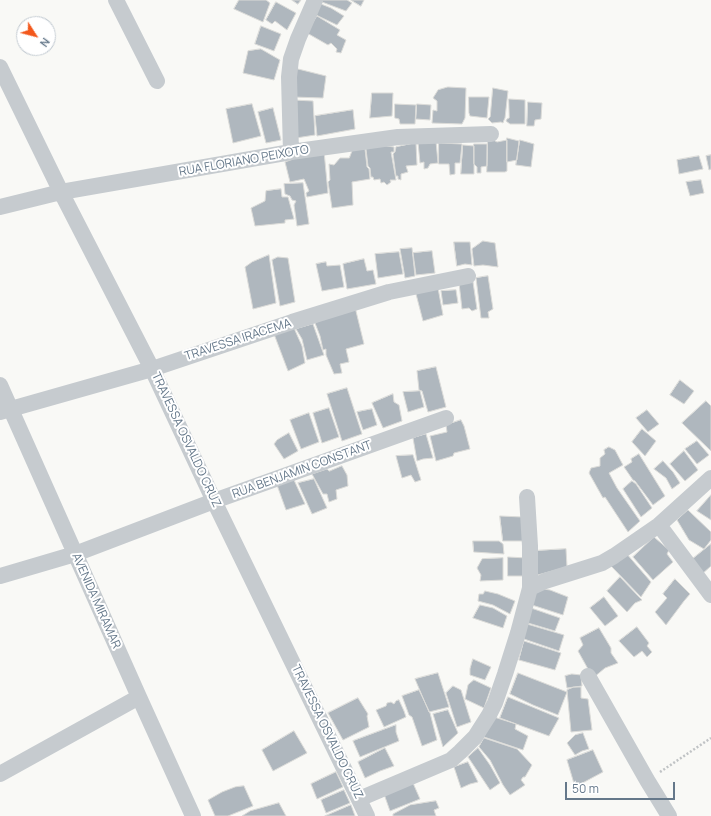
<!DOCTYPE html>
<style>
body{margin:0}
#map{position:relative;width:711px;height:816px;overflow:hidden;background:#f9f9f6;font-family:Manrope,sans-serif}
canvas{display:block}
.north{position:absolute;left:16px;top:16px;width:40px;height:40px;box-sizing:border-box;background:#fff;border:1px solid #c1c9d0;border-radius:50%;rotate:126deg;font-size:11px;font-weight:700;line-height:16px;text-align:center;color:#65788a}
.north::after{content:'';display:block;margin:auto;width:14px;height:18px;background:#f3581c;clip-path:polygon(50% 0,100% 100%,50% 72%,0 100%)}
.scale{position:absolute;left:565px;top:782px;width:110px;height:18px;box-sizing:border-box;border:2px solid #65788a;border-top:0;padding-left:5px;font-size:12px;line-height:14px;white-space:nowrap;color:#65788a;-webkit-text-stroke:3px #fff;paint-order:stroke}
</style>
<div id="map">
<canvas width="711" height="816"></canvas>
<div class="north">N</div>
<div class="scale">50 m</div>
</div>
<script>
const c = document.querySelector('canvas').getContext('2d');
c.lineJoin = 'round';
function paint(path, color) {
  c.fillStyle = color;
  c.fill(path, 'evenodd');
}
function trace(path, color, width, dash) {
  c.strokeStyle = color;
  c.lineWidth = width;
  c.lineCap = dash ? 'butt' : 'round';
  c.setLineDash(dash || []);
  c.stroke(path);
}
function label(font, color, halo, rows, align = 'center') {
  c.font = font + ' Manrope,sans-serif';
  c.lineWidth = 4;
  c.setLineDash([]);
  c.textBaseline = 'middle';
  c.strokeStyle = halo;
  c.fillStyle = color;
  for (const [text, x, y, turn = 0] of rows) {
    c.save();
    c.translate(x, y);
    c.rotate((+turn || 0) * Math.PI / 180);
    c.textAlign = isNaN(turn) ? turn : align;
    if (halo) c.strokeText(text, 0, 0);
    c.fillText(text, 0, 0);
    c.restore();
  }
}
const building = new Path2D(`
 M239,0H266L270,3L263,22L234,9Z
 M292,0H301L298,4Z
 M323,0H347L352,3L346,11L322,2Z
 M351,0H364L361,6Z
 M276,2L296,13L287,30L275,21L272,24L266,20Z
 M321,4L331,8L344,16L337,25L316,15Z
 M317,16L340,30L337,35L346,40L341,53L336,52L337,49L331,43L328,45L307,33Z
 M261,26L281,34L274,51L255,44Z
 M261,49L280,60L274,80L243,73L248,51Z
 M294,68L326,76L323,98L293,97Z
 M448,87L466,88L465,118L462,124L432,123L433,110L437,111V101L433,98L438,90Z
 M493,88L508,91L505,118L504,120L503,123L501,122L492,123L488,119L490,117Z
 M372,93H393L392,116L370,118Z
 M469,97H489L487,118L470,116L469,113Z
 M509,99L525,100V124H510L506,121L507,119L509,118Z
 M293,100L313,101L315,135L296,138Z
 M528,102L542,103L541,119L535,120L534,126H527Z
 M252,104L261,136L233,143L226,109Z
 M395,104L416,105L415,124H400L399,119L395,118Z
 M417,104L431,105L430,120L416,119Z
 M273,108L281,140L266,143L258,112Z
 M353,110L355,129L317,136L315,116Z
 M488,137L497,142L507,140V171L505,172H487Z
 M507,138L519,141L517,160L507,162Z
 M520,140L534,144L531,167L516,165Z
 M436,141L438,163L430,164L428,168L424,169V162L420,163L418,142Z
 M416,143L417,165L406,166L408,172L401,174V180L398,179V176H396L393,154L395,152L396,147Z
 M439,143L462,144L460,163H455V174L450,175L449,164H439Z
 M474,144H487V166L481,167V173H477V167L474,164Z
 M379,145L394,147V152H391L396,180H390L391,182L387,185L384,182L381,183L380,179L374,180L373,177H371L370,168L368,166L366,149Z
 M463,145L474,146V174H461Z
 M353,149H365L367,167L369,169L370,179L352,182L353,205L332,208L328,182L330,180L329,164L334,165L340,158H349Z
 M324,151L328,193L307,197L306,193L309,191L304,179L290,182L285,162L296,158Z
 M711,155V169L709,170L706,156Z
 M699,156L703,169L679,174L677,160Z
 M701,180L704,193L690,196L686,182Z
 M303,183L309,224L297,226L294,205L296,201L292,200L290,196L285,194L284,184Z
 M281,189L282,197H288L294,219L285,220V223L255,226L251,208L265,201L266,191Z
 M483,241L495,243L498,267L483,265L474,266L472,249Z
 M454,242H470L472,265L465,264L457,266Z
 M412,248L415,276L405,278L400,249Z
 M432,251L435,273L416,275L413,253Z
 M399,252L403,274L378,278L375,254Z
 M269,255L276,303L253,309L245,267L252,262Z
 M278,257L288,258L295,302L280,306L272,260Z
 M364,259L367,271L373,270L376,284L347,289L343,264Z
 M326,262L327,266L340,265L344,287L322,291L316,264Z
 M488,276L493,309L488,312L489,318H481L476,278Z
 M473,282L477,309L472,311L469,308L462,309L459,283Z
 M438,288L443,315L423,321L416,294Z
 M456,290L458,303L443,305L441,291Z
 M355,307L364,344L346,349L349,362L340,364L342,373L334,374L326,355V349L323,350L320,336L315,323Z
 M313,324L324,355L307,360L302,339L296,329Z
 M294,328L302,346L305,363L288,371L274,334Z
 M436,367L446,407L428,412L422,391L419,390L417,371Z
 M680,380L694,391L684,404L670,395Z
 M347,388L362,434L342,441L327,394Z
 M420,391L424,407L408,412L403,392Z
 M393,394L394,402L399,405L402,421L383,428L372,403Z
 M706,401L711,406V451L682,423Z
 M329,408L339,437L322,443L313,413Z
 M372,409L377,425L363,430L357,412Z
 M647,410L659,424L648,432L636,418Z
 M309,413L319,442L301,449L290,420Z
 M461,420L464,426L470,449L454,453L453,456L436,461L430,436L447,432L446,425Z
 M642,429L656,441L645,456L632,442Z
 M289,433L298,451L284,459L274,444L277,440Z
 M426,434L433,458L423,459L417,461L413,438Z
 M697,441L709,455L697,464L685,449Z
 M609,447L615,450L623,465L609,473L617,488L640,521L628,532L605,497L603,498L589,473L591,468L600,466V458L605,454L604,450Z
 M684,451L698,470L685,481L670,464Z
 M639,454L665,496L653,505L635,481L633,480L624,467L632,462L631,459Z
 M413,455L421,480L415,482L411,475L402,478L396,456Z
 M663,461L673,472L680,483L672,489L666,478L654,469Z
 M342,466L347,475L348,486L336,490L337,499L329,502L327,494H323L312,474L327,469L329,471Z
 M314,479L327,508L312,514L298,483Z
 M294,480L305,504L286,510L277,485Z
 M632,481L636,484L652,508L641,517L623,489Z
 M711,495V520L697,511Z
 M688,510L711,532V540L704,549L689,540L677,520Z
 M500,516L522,517L523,541H503Z
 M654,537L669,550L667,554L673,562L653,580L633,557Z
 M473,541H499L503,544L504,554L474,552Z
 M711,544V566L701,575L690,561Z
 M566,549L567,567L534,576L533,551Z
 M626,553L651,582L641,597L611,566Z
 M508,557L527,558V576H508Z
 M503,558V580L480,581L481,575L477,568L482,559Z
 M620,577L642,600L635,603L627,612L607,591Z
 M675,579L690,594L684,601L666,625L655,612L667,598L663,594Z
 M537,588L550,590L568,597L563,615L532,605Z
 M485,591L498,594L515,601L510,614L493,605L478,601L479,594H483Z
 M604,597L618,616L605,626L590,608Z
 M480,605L493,608L507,616L503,628L473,618Z
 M531,608L560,618L555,631L528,623Z
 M527,624L564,635L559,651L524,639Z
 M637,627L649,643L647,646L652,652L647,657L642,651L634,657L619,641Z
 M599,628L611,648V653L618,663L605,668L593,678L578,651L583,645L580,638Z
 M524,641L561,653L555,670L519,660Z
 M473,659L491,667L485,680L470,675V669Z
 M438,673L449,707L429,712L415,679Z
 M518,673L567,692L558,715L533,705L510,694Z
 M572,674L581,675L582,686L567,688L565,676Z
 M474,680L491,688L484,708L465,699L468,685Z
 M453,686L461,690L471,722L457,727L446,693Z
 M574,687H581V698L588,699L592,730L571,732L567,690Z
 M419,690L430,713L437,740L422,746L412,717L409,715L402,696Z
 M508,697L559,718L549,736L500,718Z
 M358,698L368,714L367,716L369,727L343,740L328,713Z
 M399,700L404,711L406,717L384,727L376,710L386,706L387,703L391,702L394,704L396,701Z
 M448,710L458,733L443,747L433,714Z
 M494,717L516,724L515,729L528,736L523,750L484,737Z
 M396,725V732L399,741L360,757L353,741Z
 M294,731L307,753L273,771L262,750Z
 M583,733L589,749L582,751L575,755L567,743L575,735Z
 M484,738L517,749L532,765L525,777H523L521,780L525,785L510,795L503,785L490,760L479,747Z
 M385,748L394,766L380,771L365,778L358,762Z
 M478,748L490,765L500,783L490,790L468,757Z
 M593,750L603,772L575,787L567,760Z
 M468,762L478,782L470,784L461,788L454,767Z
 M336,772L343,787L317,799L311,784Z
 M413,783L420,799L390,811L384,794Z
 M244,786L253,806L228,816H215L208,800L222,792L235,787Z
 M344,790L350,803L326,813L321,800Z
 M436,801L439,808L434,810L436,816H393V814L410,805Z
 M279,803L286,816H242L250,811Z
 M351,805L355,816H325Z`);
paint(building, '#afb7be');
trace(building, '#dbdbd8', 1);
trace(new Path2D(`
 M660,772L711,738`), '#c0c3c5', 2.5, [2, 2]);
trace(new Path2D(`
 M116,0L157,81
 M0,67L61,192L152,369L214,501L367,816
 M291,152L289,77L291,59L298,39L315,0
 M0,207L61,192L291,152L398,137L491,134
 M0,385L139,697L193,816
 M0,412L152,369L292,322L389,292L468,276
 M659,525L711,595
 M0,576L75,554L214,501L446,418
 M530,588L545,581L602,563L614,556L659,525L711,478
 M588,676L647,780L669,816
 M0,774L139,697
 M359,799L451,760L460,752L475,737L489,715L495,703L505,674L518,633L530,588V546L527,497`), '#c6cbcf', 16);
label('12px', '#65788a', '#fff', [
 ["RUA FLORIANO PEIXOTO",244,161,-10],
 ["TRAVESSA IRACEMA",238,340,-18],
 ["TRAVESSA OSVALDO CRUZ",186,440,65],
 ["RUA BENJAMIN CONSTANT",302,470,-20],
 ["AVENIDA MIRAMAR",96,601,66],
 ["TRAVESSA OSVALDO CRUZ",327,732,64]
]);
</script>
